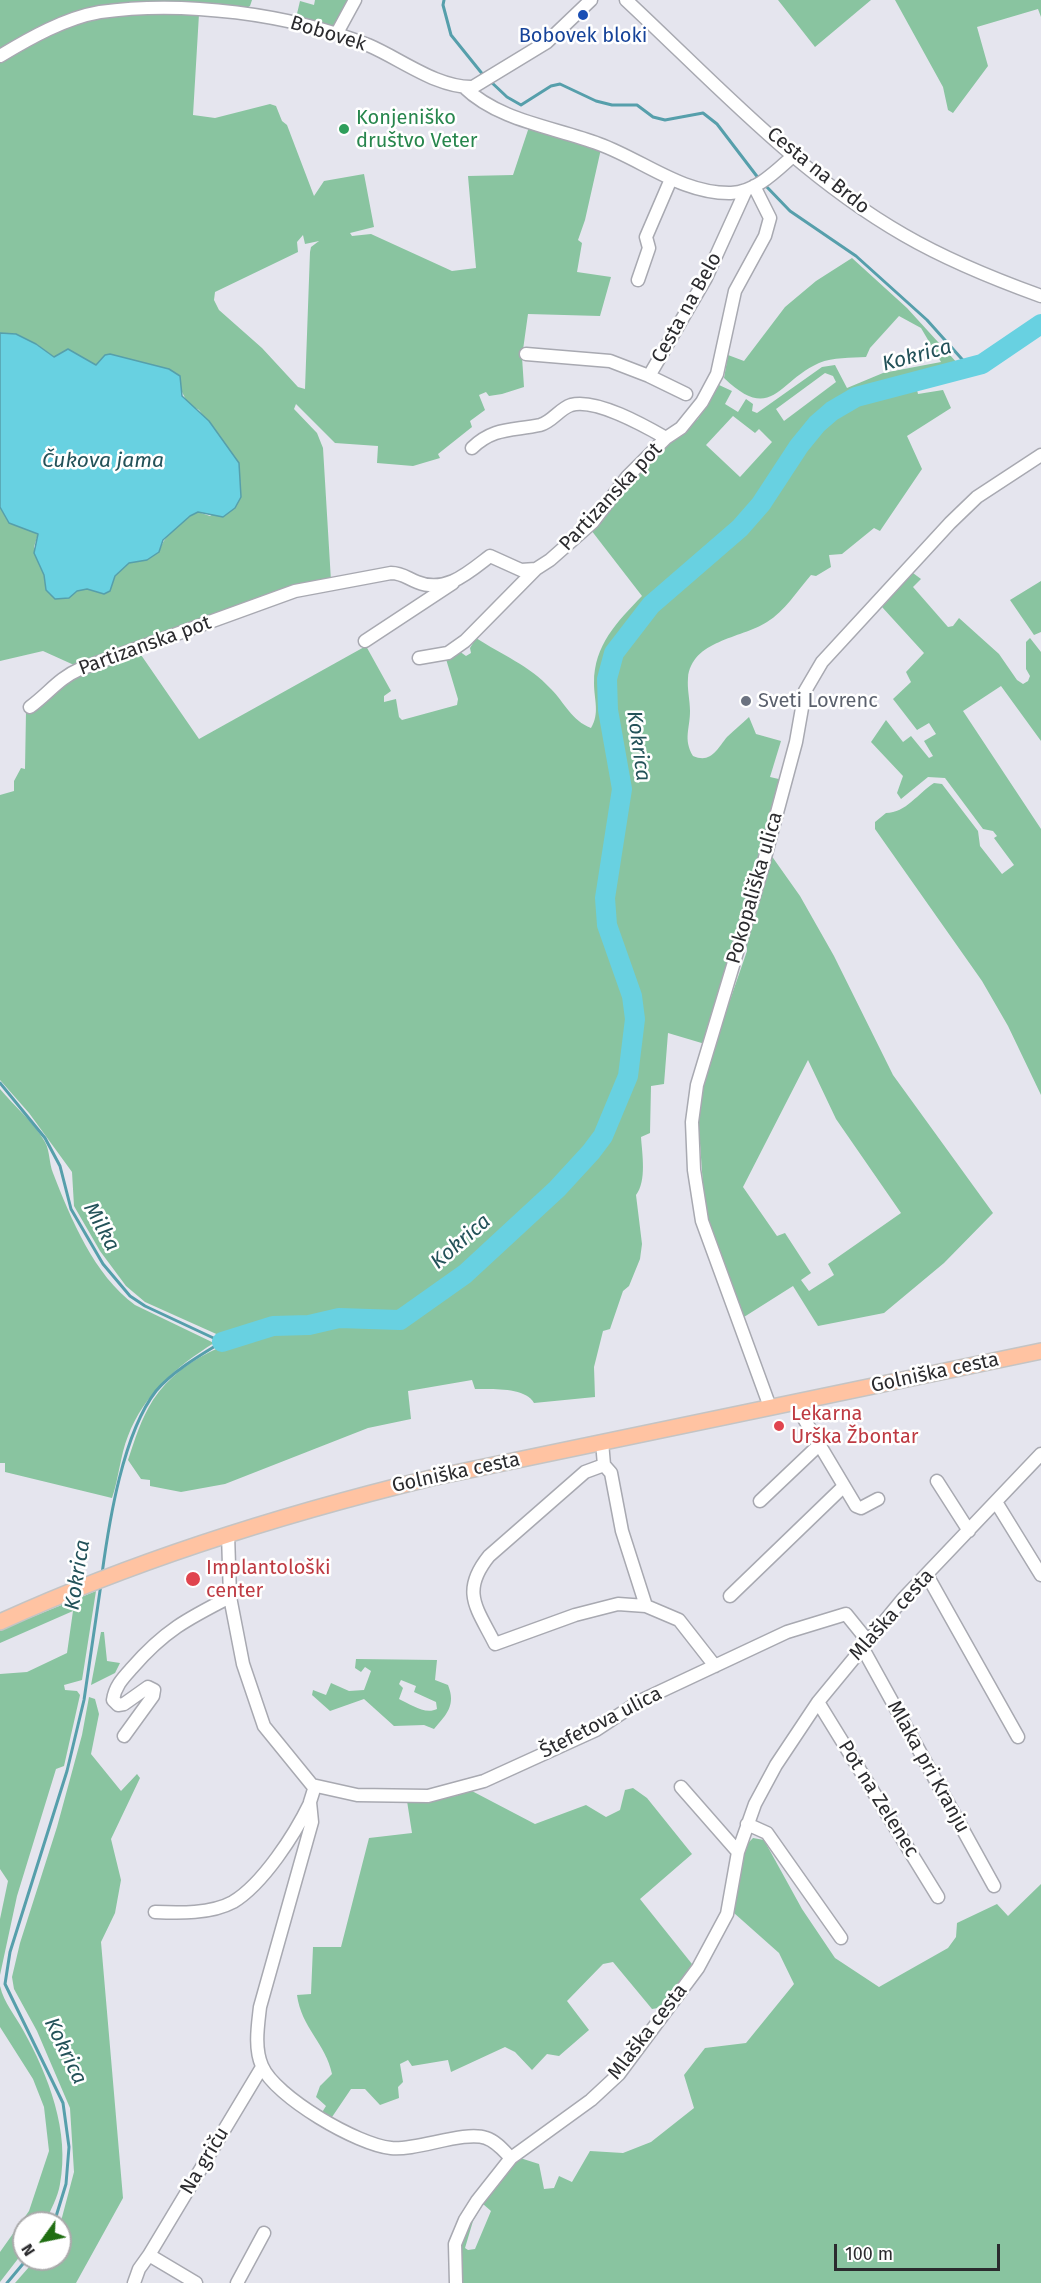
<!DOCTYPE html>
<meta charset="utf-8">
<style>
body{margin:0}
#map{position:relative;width:1041px;height:2283px;overflow:hidden;background:#e5e5ee;font-family:"Fira Sans",sans-serif}
canvas{display:block}
.north{position:absolute;left:12px;top:2211px;width:60px;height:60px;box-sizing:border-box;background:#fff;border:2px solid #aaaaab;border-radius:50%;rotate:237deg;font-size:16px;font-weight:700;line-height:24px;text-align:center;color:#2b2b2e}
.north::after{content:'';display:block;margin:auto;width:21px;height:27px;background:#206e12;clip-path:polygon(50% 0,100% 100%,50% 72%,0 100%)}
.scale{position:absolute;left:834px;top:2244px;width:166px;height:27px;box-sizing:border-box;border:3px solid #2b2b2e;border-top:0;padding-left:8px;font-size:18px;line-height:21px;white-space:nowrap;color:#2b2b2e;-webkit-text-stroke:4px #fff;paint-order:stroke}
</style>
<div id="map">
<canvas width="1041" height="2283"></canvas>
<div class="north">N</div>
<div class="scale">100 m</div>
</div>
<script>
const c = document.querySelector('canvas').getContext('2d');
c.lineJoin = 'round';
function paint(path, color) {
  c.fillStyle = color;
  c.fill(path, 'evenodd');
}
function trace(path, color, width, dash) {
  c.strokeStyle = color;
  c.lineWidth = width;
  c.lineCap = dash ? 'butt' : 'round';
  c.setLineDash(dash || []);
  c.stroke(path);
}
function label(font, color, halo, rows, align = 'center') {
  c.font = font + ' "Fira Sans",sans-serif';
  c.lineWidth = 5;
  c.setLineDash([]);
  c.textBaseline = 'middle';
  c.strokeStyle = halo;
  c.fillStyle = color;
  for (const [text, x, y, turn = 0] of rows) {
    c.save();
    c.translate(x, y);
    c.rotate((+turn || 0) * Math.PI / 180);
    c.textAlign = isNaN(turn) ? turn : align;
    if (halo) c.strokeText(text, 0, 0);
    c.fillText(text, 0, 0);
    c.restore();
  }
}
paint(new Path2D(`
 M0,0H252L250,6L245,9C196,4 147,0 98,8C70,14 27,39 0,51Z
 M315,0H349L335,26L296,18L300,1L314,5Z
 M778,0H871L815,47Z
 M895,0H1041V17L1038,9L977,27L988,66L953,113L948,110L943,87Z
 M137,13L199,14L193,115L215,118L270,104L276,106L282,121L287,125L314,196L324,181L364,174L374,227L350,233L352,236L371,234L452,271L476,268L468,176L513,175L529,127L601,149L585,220L578,240L582,243L577,272L611,277L600,316L528,314L522,357L524,387L502,394L489,396L486,392L479,395L485,410L470,421L472,427L438,454L440,458L413,466L377,463L378,446L335,443L296,404L294,409L317,433L323,448L331,581L74,665L43,651L0,661V507L9,523L38,534L34,547L44,575L46,590L55,599L68,598L77,591L87,589L104,594L110,591L115,576L129,563L159,552C165,533 181,520 198,512L210,516L241,497L239,463L199,410L188,404L180,388L105,355L96,365L68,349L54,357L36,344L16,334L0,333V63C48,33 81,19 137,13ZM303,235L305,244L319,241L311,247L310,252L305,389L298,387L262,348L219,310L214,300L215,292L298,252L297,242Z
 M852,258L907,308L959,365C914,383 864,382 823,413C791,437 777,476 753,507C745,517 734,522 726,531C719,537 714,545 707,551C668,586 614,618 605,674C594,737 637,778 607,848L611,854L602,924L629,997L621,1086L599,1138L554,1188L543,1197L542,1202C562,1200 572,1174 584,1161C590,1155 597,1150 602,1143C627,1111 650,1040 638,1000C634,987 626,976 621,963C614,946 606,919 607,900C607,863 625,827 625,790C625,747 602,704 616,660C636,601 721,561 760,514C775,496 784,474 798,455C828,410 865,395 917,390L918,394L943,390L951,408L907,436L922,469L880,531L874,528L842,554L829,555L831,567L816,576L811,575C798,590 784,612 767,622C740,639 692,640 688,678C687,689 690,700 690,711C690,729 683,739 693,756C711,764 717,749 727,737C734,730 742,724 749,717L756,734L781,741L770,777L783,780L705,1044L668,1033L664,1084L651,1086L650,1133L641,1137C642,1153 647,1181 636,1195L642,1244L640,1259L629,1286L623,1291L610,1329L603,1331L594,1367L595,1397L534,1403C526,1387 491,1389 475,1389L472,1380L408,1391L411,1419L368,1428L225,1484L181,1492L150,1486V1480L141,1479L128,1460C135,1439 141,1419 153,1400C183,1354 250,1330 302,1327L305,1323H266L223,1337L145,1302L126,1286L100,1251L74,1206L72,1172L29,1113L0,1080V795L14,791V781L21,768L25,769L26,711L34,709L65,681L139,652L199,739L366,646L391,691L384,696V702L396,699L399,717L402,720L457,705L458,699L446,659L459,651L466,656L471,653L470,648L476,638C502,655 529,665 551,689C564,702 572,721 591,728C600,713 594,700 594,683C594,645 617,622 642,596L591,530L629,481L666,443L698,419L719,385L732,391L725,404L738,412L746,399L753,404L752,411L757,413L822,367L835,365L847,388L883,373L941,362L921,328L899,316L870,348L866,357C851,358 833,357 819,363C778,381 772,424 724,378L728,355L744,361L785,307L816,281ZM825,373L833,376L836,382L784,421L776,409ZM733,416L755,433L759,429L772,442L740,477L706,445Z
 M913,573L921,579L913,587L948,627L953,626L959,618L999,654L1017,680L1023,684L1028,681L1030,676L1026,669V642L1030,638L1041,652V741L1001,686L963,711L1041,829V1095L1008,1026L982,981L875,829V822L886,813C906,813 918,793 934,783L942,784L978,831L980,846L1002,874L1014,865L994,838L997,836L993,831L983,829L945,778L928,777L901,799L897,793L903,776L871,742L886,720L903,742L911,736L929,758L933,756L924,741L936,734L929,723L917,730L893,699L911,682L906,672L924,653L882,607Z
 M1041,581V632L1034,635L1010,600Z
 M771,855L800,896L834,956L893,1075L993,1213L944,1263L884,1313L818,1326L793,1286L744,1317L711,1232L704,1199L698,1116L704,1075L747,951V936ZM808,1060L836,1119L901,1213L828,1264L834,1275L809,1291L801,1280L811,1273L785,1233L777,1236L743,1187Z
 M0,1089C15,1107 33,1121 45,1142C50,1151 49,1163 53,1173C71,1219 94,1275 135,1305L214,1343C177,1366 144,1394 128,1436C120,1456 119,1478 112,1498L5,1472V1463H0Z
 M96,1591L82,1680L64,1685L65,1690L77,1691L80,1695L64,1766L56,1769L17,1896L0,1975V1919L8,1881L0,1869V1674L27,1672L67,1653L73,1611L0,1643V1630Z
 M101,1632H104L107,1661L120,1663L115,1673L91,1685Z
 M356,1659L437,1660L435,1680L448,1685C456,1705 447,1714 434,1729L424,1725L394,1726L364,1699L330,1711L312,1695L313,1690L326,1695L331,1683L349,1691L364,1690L371,1671L365,1667L361,1672L355,1668ZM401,1680L416,1686L414,1692L436,1702L437,1709C425,1715 410,1704 399,1699L403,1688L399,1684Z
 M89,1697L95,1699L99,1714L91,1754L121,1791L137,1774L140,1778L111,1839L121,1880L115,1913L101,1942L123,2198L76,2283H15L36,2259H60V2225L74,2172L70,2108L37,2031L14,1989L12,1977L20,1943L57,1827L82,1735Z
 M633,1788L647,1798L692,1854L640,1899L692,1964L674,1992L658,2008L652,2009L613,1962L603,1964L567,2001L589,2030L559,2056L547,2054L532,2070L515,2052L505,2047L451,2072L448,2060L412,2066L408,2060L400,2064L403,2082L398,2087L399,2098L380,2105L365,2089H351L330,2120L321,2114L326,2106L316,2097L320,2086L332,2074C326,2044 301,2027 297,1995L311,1994L313,1947H341L369,1838L412,1833L407,1801L456,1796L470,1790L535,1824L586,1805L606,1817L620,1810L625,1790Z
 M753,1838L764,1840L802,1909L835,1958L879,1987L948,1948L956,1937L957,1923L997,1904L1008,1916L1041,1884V2283H459C455,2226 483,2198 517,2157L539,2164L544,2189L554,2188L559,2176L572,2182L590,2151L623,2153L651,2142L694,2108L684,2075L705,2048L746,2043L794,1984L779,1953L734,1913L742,1849ZM483,2204L491,2211L475,2249L468,2250L465,2248L473,2221Z
 M0,1986C4,2003 15,2015 23,2030C49,2076 70,2132 60,2184C58,2197 50,2211 45,2223H24V2251L0,2282V2252L29,2211L49,2151L44,2107L33,2079L0,2027Z`), '#89c4a0');
const water = new Path2D(`
 M0,333L16,334L36,344L54,357L68,349L96,365L105,355L110,354L169,369L180,376L182,396L209,421L239,463L241,497L235,508L223,517L198,512L190,516L163,540L159,552L147,560L129,563L115,576L110,591L104,594L87,589L77,591L69,598L55,599L46,590L44,575L34,553L38,534L9,523L0,507Z`);
paint(water, '#68d1e1');
trace(water, '#569fab', 1.5);
trace(new Path2D(`
 M444,0L443,5L451,35L484,76
 M489,80L507,97L521,105L551,86L560,84L596,101L612,105H637L653,117L665,120L703,113L717,124L759,179
 M764,184L790,211L856,256L927,320L969,367
 M0,1083L45,1138L60,1166L71,1209L103,1264L130,1296L145,1306L222,1342C199,1356 173,1371 156,1391C123,1433 109,1522 102,1574
 M54,2223L66,2184L69,2147L63,2103L5,1984L10,1952L67,1771L84,1700L101,1584
 M7,2283L27,2259`), '#569fab', 3);
trace(new Path2D(`
 M222,1342L273,1326L309,1325L339,1318L400,1320L465,1274L557,1189L591,1152L603,1136L628,1076L635,1019L632,996L607,925L605,898L622,789L608,710L607,679L614,653L651,605L740,528L761,504L799,446L817,424L832,411L856,397L982,364L1041,324`), '#68d1e1', 20);
const minor = new Path2D(`
 M626,0C714,82 799,175 904,235C947,260 994,279 1041,296
 M337,33L355,0
 M0,56C30,38 65,18 100,12C184,0 290,14 368,45C401,59 437,88 473,87L547,42L591,0
 M464,87C499,121 554,127 599,144C643,160 682,194 731,193C756,192 776,171 793,156
 M638,280L649,248L646,237L671,179
 M526,354L610,361L649,376L706,278L746,190
 M649,376L686,394
 M472,448C494,427 512,431 540,425C552,422 559,409 571,405C596,398 645,426 666,438
 M365,641L453,583
 M419,658L448,653L465,641L536,569
 M30,707C48,694 59,678 80,669L295,591L391,573C402,573 407,578 417,582C446,594 469,572 490,556L521,570L536,569L550,560L593,522L627,477L666,438L681,428L702,402L717,374L735,291L765,236L770,218L754,186
 M794,1402L856,1506L861,1508L878,1499
 M770,1407L702,1221L694,1170L692,1122L697,1085L760,876L796,742L805,691L822,662L950,523L977,497L1041,455
 M602,1442L604,1465L585,1472L489,1556C460,1592 477,1608 495,1644L575,1615L618,1604L646,1606L679,1620L715,1666
 M604,1465L611,1473L622,1531L646,1606
 M937,1481L969,1531
 M760,1501L819,1445
 M996,1502L1041,1575
 M228,1534L230,1597L243,1664L264,1726L312,1785L357,1795L428,1796L484,1781L596,1730L640,1701L787,1632L846,1614L867,1640
 M927,1575L1018,1737
 M730,1596L843,1487
 M862,1647L994,1886
 M818,1702L938,1897
 M124,1736L153,1696L154,1690L148,1687L124,1704L118,1705L113,1700C115,1686 123,1678 132,1668C164,1631 187,1619 230,1597
 M315,1786L310,1802L312,1822L260,2007C258,2025 254,2048 262,2066C275,2097 358,2145 391,2148C416,2151 465,2130 486,2138C496,2141 504,2151 511,2158
 M681,1787L738,1852
 M747,1824L767,1833L841,1938
 M155,1912C179,1913 211,1914 233,1902C263,1884 295,1834 310,1803
 M149,2255L262,2067
 M134,2283L139,2269L149,2255L196,2283
 M237,2283L264,2233
 M456,2283L455,2244L465,2220L477,2201L511,2158L591,2100L619,2074L698,1968L727,1914L738,1852L755,1804L776,1765L818,1702L902,1600L1041,1454`);
const major = new Path2D(`
 M0,1622C138,1559 283,1514 431,1478L1041,1351`);
trace(minor, '#a8a9b1', 15);
trace(major, '#c4c4c4', 18);
trace(minor, '#fff', 12);
trace(major, '#ffc3a2', 15);
for (const [x, y, r, color] of [
 [583,15,6,"#1a4fb4"],
 [344,129,6,"#2e9e5b"],
 [746,701,6,"#6b7280"],
 [779,1426,6,"#e0444e"],
 [193,1579,8,"#e0444e"]
]) {
  const dot = new Path2D();
  dot.arc(x, y, r, 0, 2 * Math.PI);
  c.fillStyle = color;
  c.fill(dot);
  trace(dot, '#fff', 2);
}
label('20px', '#2b2b2e', '#fff', [
 ["Bobovek",328,34,17],
 ["Cesta na Brdo",818,171,39],
 ["Cesta na Belo",687,308,-61],
 ["Partizanska pot",611,497,-47],
 ["Partizanska pot",145,646,-20],
 ["Pokopališka ulica",755,888,-74],
 ["Golniška cesta",935,1373,-12],
 ["Golniška cesta",456,1473,-12],
 ["Mlaška cesta",892,1615,-48],
 ["Štefetova ulica",601,1723,-27],
 ["Mlaka pri Kranju",928,1767,61],
 ["Pot na Zelenec",878,1799,58],
 ["Mlaška cesta",648,2032,-52],
 ["Na griču",205,2161,-59]
]);
label('20px', '#164399', '#fff', [
 ["Bobovek bloki",583,36]
]);
label('20px', '#27864d', '#fff', [
 ["Konjeniško",356,118],
 ["društvo Veter",356,141]
], 'left');
label('20px', '#5b616d', '#fff', [
 ["Sveti Lovrenc",758,701]
], 'left');
label('20px', '#be3a42', '#fff', [
 ["Lekarna",791,1414],
 ["Urška Žbontar",791,1437],
 ["Implantološki",206,1568],
 ["center",206,1591]
], 'left');
label('italic 21px', '#235259', '#fff', [
 ["Kokrica",917,356,-15],
 ["Čukova jama",103,461],
 ["Kokrica",638,746,82],
 ["Milka",101,1227,61],
 ["Kokrica",461,1242,-41],
 ["Kokrica",78,1575,-81],
 ["Kokrica",65,2051,64]
]);
</script>
